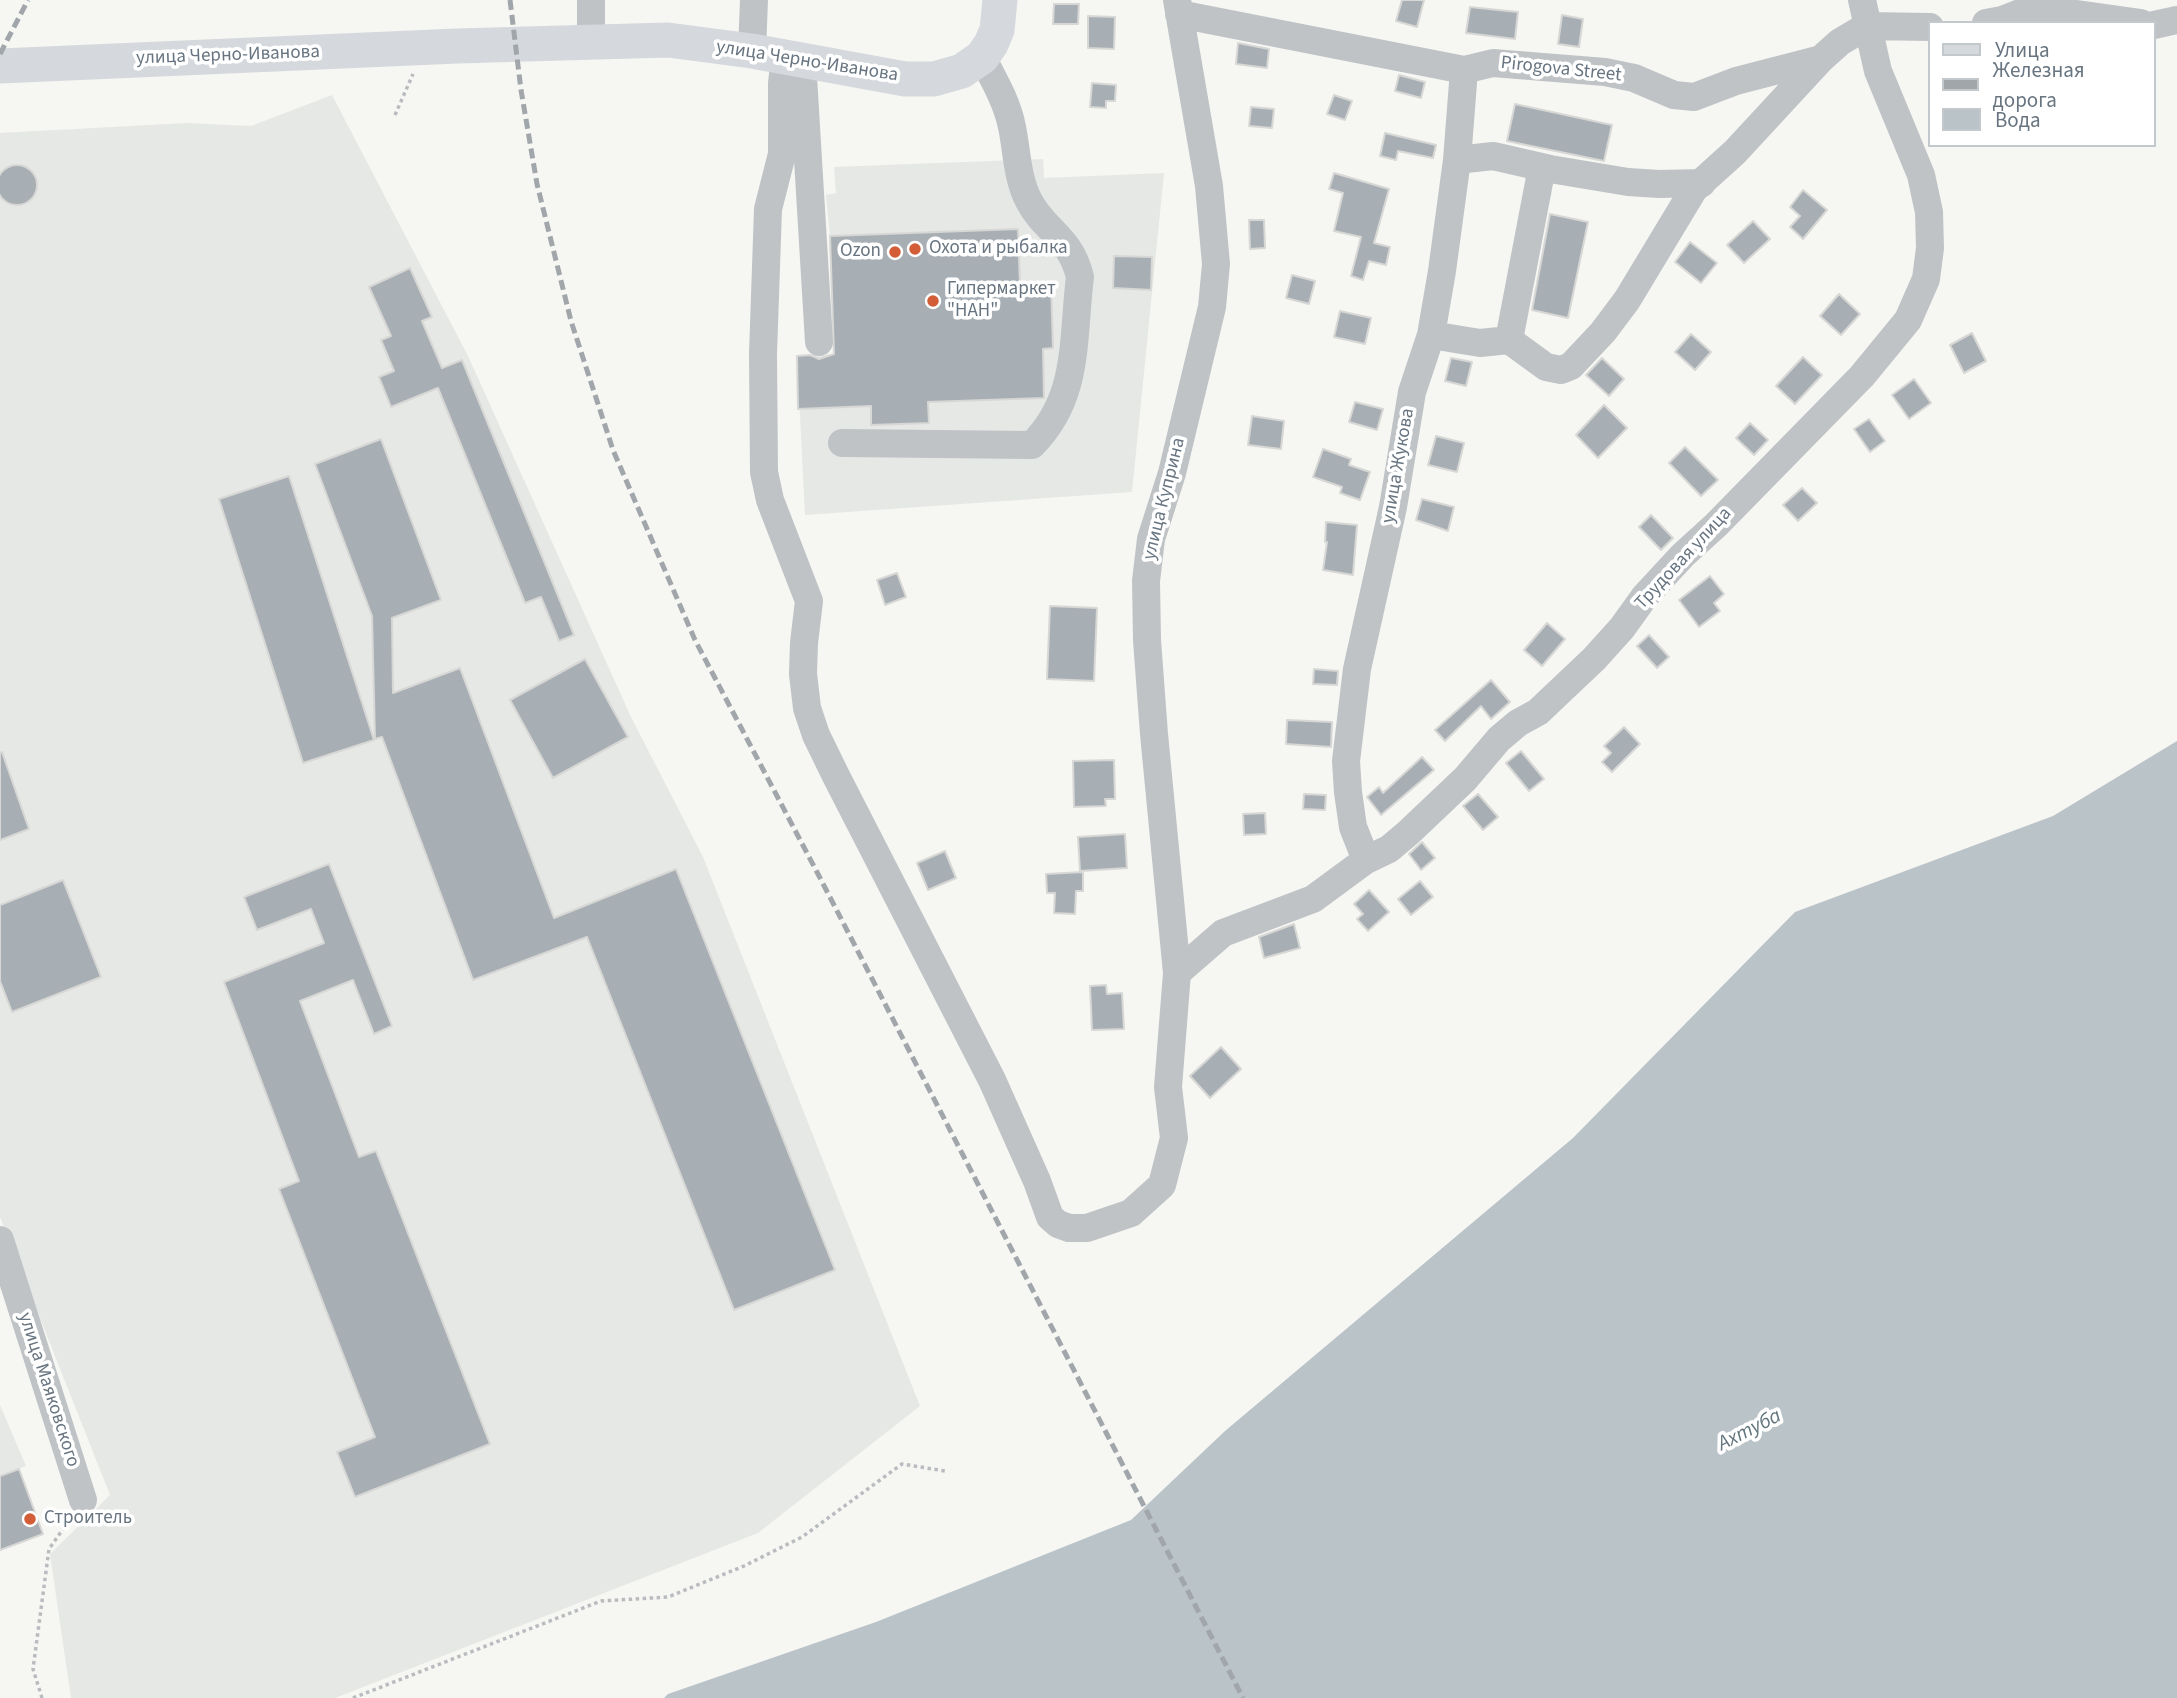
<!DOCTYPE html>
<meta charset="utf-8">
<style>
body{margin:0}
#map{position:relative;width:2177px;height:1698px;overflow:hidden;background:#f6f6f3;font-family:"Source Sans 3",sans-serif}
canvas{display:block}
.legend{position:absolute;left:1928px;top:21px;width:228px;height:126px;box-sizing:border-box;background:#fff;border:2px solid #c3c8cd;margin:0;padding:9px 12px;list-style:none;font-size:21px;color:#687581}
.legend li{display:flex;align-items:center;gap:14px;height:35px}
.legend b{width:35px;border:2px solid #c3c8cd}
</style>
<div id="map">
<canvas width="2177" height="1698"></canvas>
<ul class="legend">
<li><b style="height:9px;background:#d5d8dc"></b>Улица</li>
<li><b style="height:9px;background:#a1a6ab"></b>Железная дорога</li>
<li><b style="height:19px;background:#bac3c8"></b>Вода</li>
</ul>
</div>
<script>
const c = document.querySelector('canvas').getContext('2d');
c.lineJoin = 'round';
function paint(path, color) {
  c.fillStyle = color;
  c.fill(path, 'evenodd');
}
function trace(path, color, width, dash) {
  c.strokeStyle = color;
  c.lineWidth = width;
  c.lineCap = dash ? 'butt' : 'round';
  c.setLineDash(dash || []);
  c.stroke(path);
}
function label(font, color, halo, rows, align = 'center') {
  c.font = font + ' "Source Sans 3",sans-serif';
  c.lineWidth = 7;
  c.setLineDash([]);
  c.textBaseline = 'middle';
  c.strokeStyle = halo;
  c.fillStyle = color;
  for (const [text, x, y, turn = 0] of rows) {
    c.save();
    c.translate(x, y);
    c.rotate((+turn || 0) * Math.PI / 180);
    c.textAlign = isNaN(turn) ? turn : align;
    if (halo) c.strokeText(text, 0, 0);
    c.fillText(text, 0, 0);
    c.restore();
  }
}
paint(new Path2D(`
 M332,95L468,356L631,717L703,857L920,1406L758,1533L335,1698H71L50,1554L110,1495L0,1217V133L187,123L251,126Z
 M1043,159L1044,178L1164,173L1132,492L805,515L797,356L834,354L830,236L826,195L836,193L834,167Z
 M0,1405L26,1466L0,1475Z`), '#e6e8e6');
paint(new Path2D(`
 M2177,741V1698H664L668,1694L876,1622L1131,1520L1225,1431L1573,1138L1795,912L2053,816Z`), '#bac3c8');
const building = new Path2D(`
 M1402,0H1424L1417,27L1396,21Z
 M1054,4H1079L1078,24H1053Z
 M1470,7L1518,12L1515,39L1466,33Z
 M1562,15L1583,19L1579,47L1558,44Z
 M1088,16L1115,17L1114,49L1088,48Z
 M1238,43L1269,49L1267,68L1236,64Z
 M1399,75L1425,82L1421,98L1395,91Z
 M1092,83L1116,85L1115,101H1106V108L1090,107Z
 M1334,95L1352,101L1345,120L1327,114Z
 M1515,104L1612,125L1604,161L1507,141Z
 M1251,107L1274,109L1272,128L1249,126Z
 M1385,133L1436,145L1433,158L1398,151L1396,160L1380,156Z
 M-3 185a20 20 0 1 1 40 0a20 20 0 1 1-40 0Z
 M1334,173L1389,189L1374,243L1390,247L1386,265L1369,261L1363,280L1351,276L1361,237L1334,231L1343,193L1329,189Z
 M1803,190L1827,210L1803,239L1790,227L1800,216L1790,207Z
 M1550,214L1588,222L1568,318L1532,310Z
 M1249,220H1264L1265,248L1250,249Z
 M1753,221L1770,239L1744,263L1727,245Z
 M1018,229L1020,285L1051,284L1053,348L1043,349L1044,398L928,402L929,423L871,425V406L798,409L797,356L810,355L819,359L834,354L830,236Z
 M1690,242L1717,263L1701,283L1675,262Z
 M1114,256L1152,257L1151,290L1113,288Z
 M410,268L432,317L422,321L442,368L462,360L574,635L559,641L541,597L525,603L438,388L391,407L379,377L394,371L381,340L391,336L369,287Z
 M1292,275L1315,281L1309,304L1286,298Z
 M1839,294L1860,314L1841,335L1820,316Z
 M1340,311L1371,318L1365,344L1334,337Z
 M1972,333L1986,361L1964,373L1950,345Z
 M1691,334L1711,352L1695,370L1675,352Z
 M1803,357L1822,375L1795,404L1776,386Z
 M1451,358L1472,362L1466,386L1445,381Z
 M1602,358L1624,379L1609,396L1586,375Z
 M1914,379L1931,403L1909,419L1892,395Z
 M1355,402L1383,409L1377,430L1349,422Z
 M1604,405L1627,428L1598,458L1576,435Z
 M1252,416L1284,421L1281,449L1248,445Z
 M1869,419L1885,441L1870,452L1854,429Z
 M1750,423L1768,440L1754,455L1736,438Z
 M1436,436L1464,443L1457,472L1428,465Z
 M381,439L441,600L392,618L393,693L460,668L554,918L676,869L835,1270L734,1310L587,937L473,980L382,737L375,739L372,616L315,464Z
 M1685,447L1718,480L1701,496L1669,463Z
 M1323,449L1351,459L1349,465L1370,472L1360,500L1340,493L1342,487L1313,477Z
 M289,476L374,740L303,763L219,499Z
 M1802,488L1817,503L1798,521L1783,505Z
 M1422,499L1454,507L1448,531L1416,520Z
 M1651,515L1673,538L1661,550L1639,527Z
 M1326,522L1357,525L1353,575L1323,570L1327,542H1325Z
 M897,573L906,597L885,605L877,580Z
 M1710,576L1724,594L1714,603L1720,611L1699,627L1679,600Z
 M1050,606L1097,608L1094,681L1047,679Z
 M1547,623L1565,639L1542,666L1524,650Z
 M1649,635L1669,657L1657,668L1637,646Z
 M585,659L628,737L553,778L510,700Z
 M1314,669L1338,671L1337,685L1313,684Z
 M1491,680L1510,702L1491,719L1481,706L1445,741L1435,730Z
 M1287,720L1332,722L1331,747L1286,744Z
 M1624,727L1640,744L1612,772L1602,762L1611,753L1604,746Z
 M1521,751L1544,779L1529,791L1506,763Z
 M2,752L29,829L0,840V753Z
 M1422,757L1434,770L1381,815L1367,797L1379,787L1383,793Z
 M1114,760L1115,799H1105L1106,806L1074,807L1073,761Z
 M1304,794L1326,795L1325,810L1303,809Z
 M1478,794L1498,817L1483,830L1463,806Z
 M1265,813L1266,834L1244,835L1243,814Z
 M1125,834L1127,868L1080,871L1078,837Z
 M1422,842L1435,858L1421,870L1409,854Z
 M945,851L956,878L928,890L917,863Z
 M329,864L392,1026L374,1034L353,980L300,1001L359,1157L376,1151L490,1444L355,1497L337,1452L375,1437L279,1189L299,1181L224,982L324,943L311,909L257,930L244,897Z
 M1083,872V891H1076L1075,914L1054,913L1055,893H1047L1046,874Z
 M63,880L101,977L12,1012L0,981V905Z
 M1420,881L1433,897L1411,915L1398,899Z
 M1369,890L1389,912L1368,931L1357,919L1363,914L1354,904Z
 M1294,924L1300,948L1264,958L1259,937Z
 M1106,985L1107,994L1122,993L1124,1029L1092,1030L1090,986Z
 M1221,1047L1241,1069L1210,1098L1190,1076Z
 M19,1469L43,1534L0,1550V1476Z`);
paint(building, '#a8afb4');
trace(building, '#d7d7d5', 2);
trace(new Path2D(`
 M395,115L413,74
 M42,1698L33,1669L49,1549L70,1519
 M353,1698L601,1601L668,1597L744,1566L802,1537L902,1464L945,1471`), '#b9bcbe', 3.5, [3.5, 3.5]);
trace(new Path2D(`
 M591,0V42
 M1179,14L1464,70L1493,63L1605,72L1634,78L1674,95L1694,97L1736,81L1821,59L1840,42L1867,26L1930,27
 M1986,23L2002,20L2033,8L2141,23
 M2154,25L2177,20
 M752,51L754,0
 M785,57L782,83V154L768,209L763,354L764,472L770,500L809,601L804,643L803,674L807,708L816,735L836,776L992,1080L1037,1181L1050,1217L1058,1224L1069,1228H1087L1131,1213L1162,1185L1174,1138L1168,1087L1177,973L1154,734L1147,640L1146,581L1151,539L1172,473L1212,307L1216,264L1209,186L1177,0
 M802,60L819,342
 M1457,160L1493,156L1550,169L1628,182L1659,184L1702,183
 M1431,335L1480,343L1509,340L1546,367L1561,370L1571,366L1603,332L1627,300L1694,189L1735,152L1821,59
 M1509,340L1542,167
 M842,443L1032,445C1080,397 1072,340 1080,277C1070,236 1045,232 1029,201C1017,179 1017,151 1012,127C1007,102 994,80 982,57
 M1366,860L1353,827L1348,792L1346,761L1357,669L1393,507L1412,392L1431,335L1442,271L1457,160L1464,70
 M1177,973L1223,933L1313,899L1366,860L1389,849L1408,833L1465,779L1499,739L1518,723L1538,712L1594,659L1622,628L1645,596L1683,555L1716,525L1862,376L1908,320L1926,279L1930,248L1929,212L1921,175L1878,71L1862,0
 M0,1240L83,1500`), '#bfc3c6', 28);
trace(new Path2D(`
 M0,66L457,46L668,40L752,51L905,79H934L962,71L982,57L991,44L997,30L1000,0`), '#d5d8dc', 35);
trace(new Path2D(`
 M510,0L521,90L537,184L571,321L613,450L695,640L818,874L1243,1698
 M0,54L28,0`), '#a1a6ab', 5, [10, 5]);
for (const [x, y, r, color] of [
 [915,249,7,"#d25d37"],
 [895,252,7,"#d25d37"],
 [933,301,7,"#d25d37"],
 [30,1519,7,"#d25d37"]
]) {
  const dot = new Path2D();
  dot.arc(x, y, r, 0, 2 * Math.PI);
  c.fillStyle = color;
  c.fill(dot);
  trace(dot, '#fff', 2.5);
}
label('19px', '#687581', '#fff', [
 ["улица Черно-Иванова",228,56,-2],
 ["улица Черно-Иванова",807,62,9],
 ["Pirogova Street",1561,70,6],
 ["улица Жукова",1399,466,-80],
 ["улица Куприна",1165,499,-76],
 ["Трудовая улица",1684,559,-47],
 ["улица Маяковского",48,1390,72]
]);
label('19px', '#687581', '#fff', [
 ["Охота и рыбалка",929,249],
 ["Ozon",881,252,"right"],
 ["Гипермаркет",947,290],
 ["\"НАН\"",947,312],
 ["Строитель",44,1519]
], 'left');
label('italic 21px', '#63767e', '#fff', [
 ["Ахтуба",1750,1431,-27]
]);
</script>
